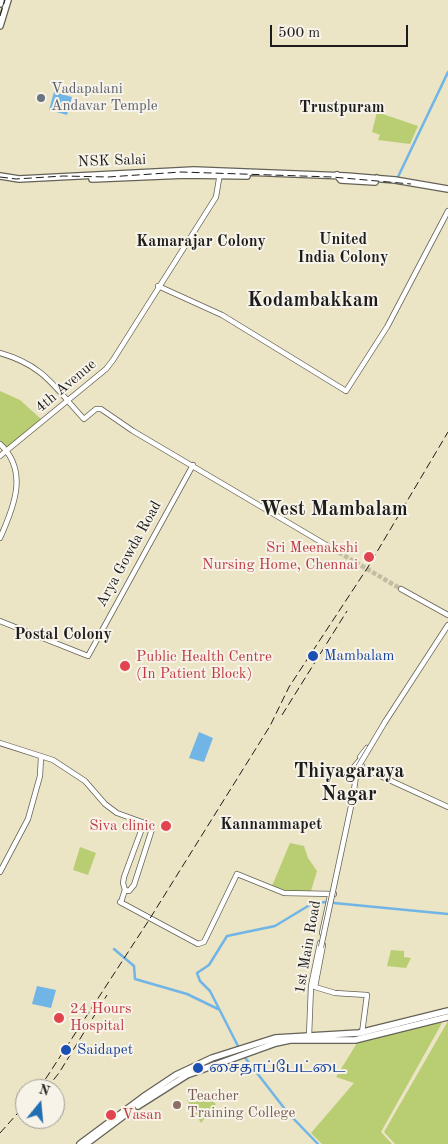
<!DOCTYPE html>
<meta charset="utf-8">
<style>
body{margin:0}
#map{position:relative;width:448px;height:1144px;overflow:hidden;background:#ebe4c5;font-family:"Old Standard TT",serif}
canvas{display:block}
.north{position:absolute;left:15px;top:1079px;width:50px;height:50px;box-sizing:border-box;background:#f7f3e8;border:1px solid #9f9d96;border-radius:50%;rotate:17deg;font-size:14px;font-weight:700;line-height:20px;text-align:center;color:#1c1c1c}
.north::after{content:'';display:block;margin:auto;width:18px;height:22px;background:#1f6fb2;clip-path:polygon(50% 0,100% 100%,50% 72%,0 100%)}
.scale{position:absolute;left:270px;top:25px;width:138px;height:22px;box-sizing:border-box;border:2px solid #1c1c1c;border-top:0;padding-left:6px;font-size:15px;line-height:18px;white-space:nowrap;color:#1c1c1c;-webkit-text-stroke:4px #f7f3e8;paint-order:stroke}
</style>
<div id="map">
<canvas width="448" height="1144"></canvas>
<div class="north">N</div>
<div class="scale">500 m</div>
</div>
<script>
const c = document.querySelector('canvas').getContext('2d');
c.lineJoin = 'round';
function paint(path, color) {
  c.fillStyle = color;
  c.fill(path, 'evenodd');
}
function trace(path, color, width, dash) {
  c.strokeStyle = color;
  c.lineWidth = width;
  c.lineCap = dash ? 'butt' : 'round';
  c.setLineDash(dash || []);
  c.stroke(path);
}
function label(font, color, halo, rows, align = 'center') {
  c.font = font + ' "Old Standard TT","Noto Serif Tamil",serif';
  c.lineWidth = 4;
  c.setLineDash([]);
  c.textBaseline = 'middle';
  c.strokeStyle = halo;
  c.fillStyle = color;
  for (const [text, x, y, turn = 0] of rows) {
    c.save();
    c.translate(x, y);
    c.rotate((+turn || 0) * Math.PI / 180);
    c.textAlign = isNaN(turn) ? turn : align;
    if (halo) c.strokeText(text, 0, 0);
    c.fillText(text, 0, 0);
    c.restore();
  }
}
paint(new Path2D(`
 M377,112L418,126L410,144L378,140L380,135L372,132Z
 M0,391L20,400L41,419L6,448L0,442Z
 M290,843L304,846L308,858L317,871L311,891L291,892L272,886Z
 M80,847L96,853L88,875L73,870Z
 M391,950L404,951V957L411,958L406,968L387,966Z
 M448,1021V1144H395L384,1132Z
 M436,1023H442L381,1132L392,1144H322L311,1133L354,1083L336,1077L357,1043L407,1028Z
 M203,1093L216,1104L201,1123L187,1100Z`), '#b9ce72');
paint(new Path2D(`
 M54,92L72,97L67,115L49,110Z
 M199,732L213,738L204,762L189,758Z
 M37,986L56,990L51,1008L32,1004Z`), '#70b5e6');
trace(new Path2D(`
 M397,179L448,72
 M334,903L448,914
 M114,949L134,966L135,979L187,994L218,1009
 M239,1048L210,991L200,981L197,973L209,965L227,936L275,926L313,903L327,902
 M243,1055L288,1113L318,1144`), '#70b5e6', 2.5);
trace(new Path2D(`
 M333,549L401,589`), '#c2bca3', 4.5, [4.5, 2]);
const secondary = new Path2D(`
 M158,286L222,315L346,391L387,327L448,211
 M0,353C45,366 54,387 84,419L96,409H101L133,431L333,549
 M0,444C29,471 14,507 0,538
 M0,456L106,369L113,360L216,197L220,173
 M401,589L448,615
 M0,621L88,656L193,465
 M385,722L448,625
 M0,743L53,760L85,781L105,804L117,813L153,826L134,885L129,891L125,890L121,902
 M360,757L367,748
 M361,767L448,807
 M354,776V767L359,761L362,766L358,776
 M0,872L28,819L40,776L41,757
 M237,874L284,893L334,894
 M125,890L123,883L124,877L144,823
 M120,902L198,944L204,942L237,874
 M322,933L330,896
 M323,945L315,987L335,993L367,995L362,1033
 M309,1036L311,986L320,943`);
const primary = new Path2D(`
 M0,4L1,0
 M0,26L8,0
 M337,175L341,180L375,182L377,178
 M0,176L19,179L194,170L346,176L395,180L448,189
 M92,179L186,175L247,176
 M138,1106L187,1075L276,1043L290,1040H355L448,1017
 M80,1144L146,1095L176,1075L212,1058L275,1038L359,1033L448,1011
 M86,1144L126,1114`);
trace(secondary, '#646257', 6);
trace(primary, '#646257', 8);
trace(secondary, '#fff', 4.5);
trace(primary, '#fff', 5.5);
trace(new Path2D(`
 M0,16L5,0
 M0,177L16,179L63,176L108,177L181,172L332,177L411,184
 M282,715L347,611
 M39,1089L149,920L270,726L289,687L368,567L448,432
 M46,1089L59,1073L107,995
 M0,1133L25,1105`), '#1c1c1c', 1, [8, 4]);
const secondaryBridge = new Path2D(`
 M321,947L353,797L357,769L385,722`);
trace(secondaryBridge, '#646257', 6, []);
trace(secondaryBridge, '#fff', 4.5);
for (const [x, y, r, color] of [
 [41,98,5,"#6b7280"],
 [369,557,6,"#e0444e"],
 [313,656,6,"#1a4fb4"],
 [125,666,6,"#e0444e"],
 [166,826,6,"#e0444e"],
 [59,1018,6,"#e0444e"],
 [66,1050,6,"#1a4fb4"],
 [198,1068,6,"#1a4fb4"],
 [177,1105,5,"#8d6e63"],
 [111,1115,6,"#e0444e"]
]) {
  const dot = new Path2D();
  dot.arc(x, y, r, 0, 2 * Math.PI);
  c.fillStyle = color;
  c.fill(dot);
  trace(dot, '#f7f3e8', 2);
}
label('15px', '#5b616d', '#f7f3e8', [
 ["Vadapalani",51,89],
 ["Andavar Temple",51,106]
], 'left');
label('15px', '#1c1c1c', '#f7f3e8', [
 ["NSK Salai",112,161,-2],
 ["4th Avenue",66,386,-40],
 ["Arya Gowda Road",129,554,-61],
 ["1st Main Road",308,947,-80]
]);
label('15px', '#be3a42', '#f7f3e8', [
 ["Sri Meenakshi",358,548,"right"],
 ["Nursing Home, Chennai",358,565,"right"],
 ["Public Health Centre",136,657],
 ["(In Patient Block)",136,674],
 ["Siva clinic",155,826,"right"],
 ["24 Hours",70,1009],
 ["Hospital",70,1026],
 ["Vasan",122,1115]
], 'left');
label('15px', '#164399', '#f7f3e8', [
 ["Mambalam",324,656],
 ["Saidapet",77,1050],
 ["சைதாப்பேட்டை",209,1068]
], 'left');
label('15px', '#785e54', '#f7f3e8', [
 ["Teacher",187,1096],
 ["Training College",187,1113]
], 'left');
label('bold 16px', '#1c1c1c', '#f7f3e8', [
 ["Trustpuram",342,108],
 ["United",343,240],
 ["India Colony",343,258],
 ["Kamarajar Colony",201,242],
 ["Postal Colony",63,635],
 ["Kannammapet",271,825]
]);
label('bold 20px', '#1c1c1c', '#f7f3e8', [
 ["Kodambakkam",313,301],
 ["West Mambalam",334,510],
 ["Thiyagaraya",349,772],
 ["Nagar",349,795]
]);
</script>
